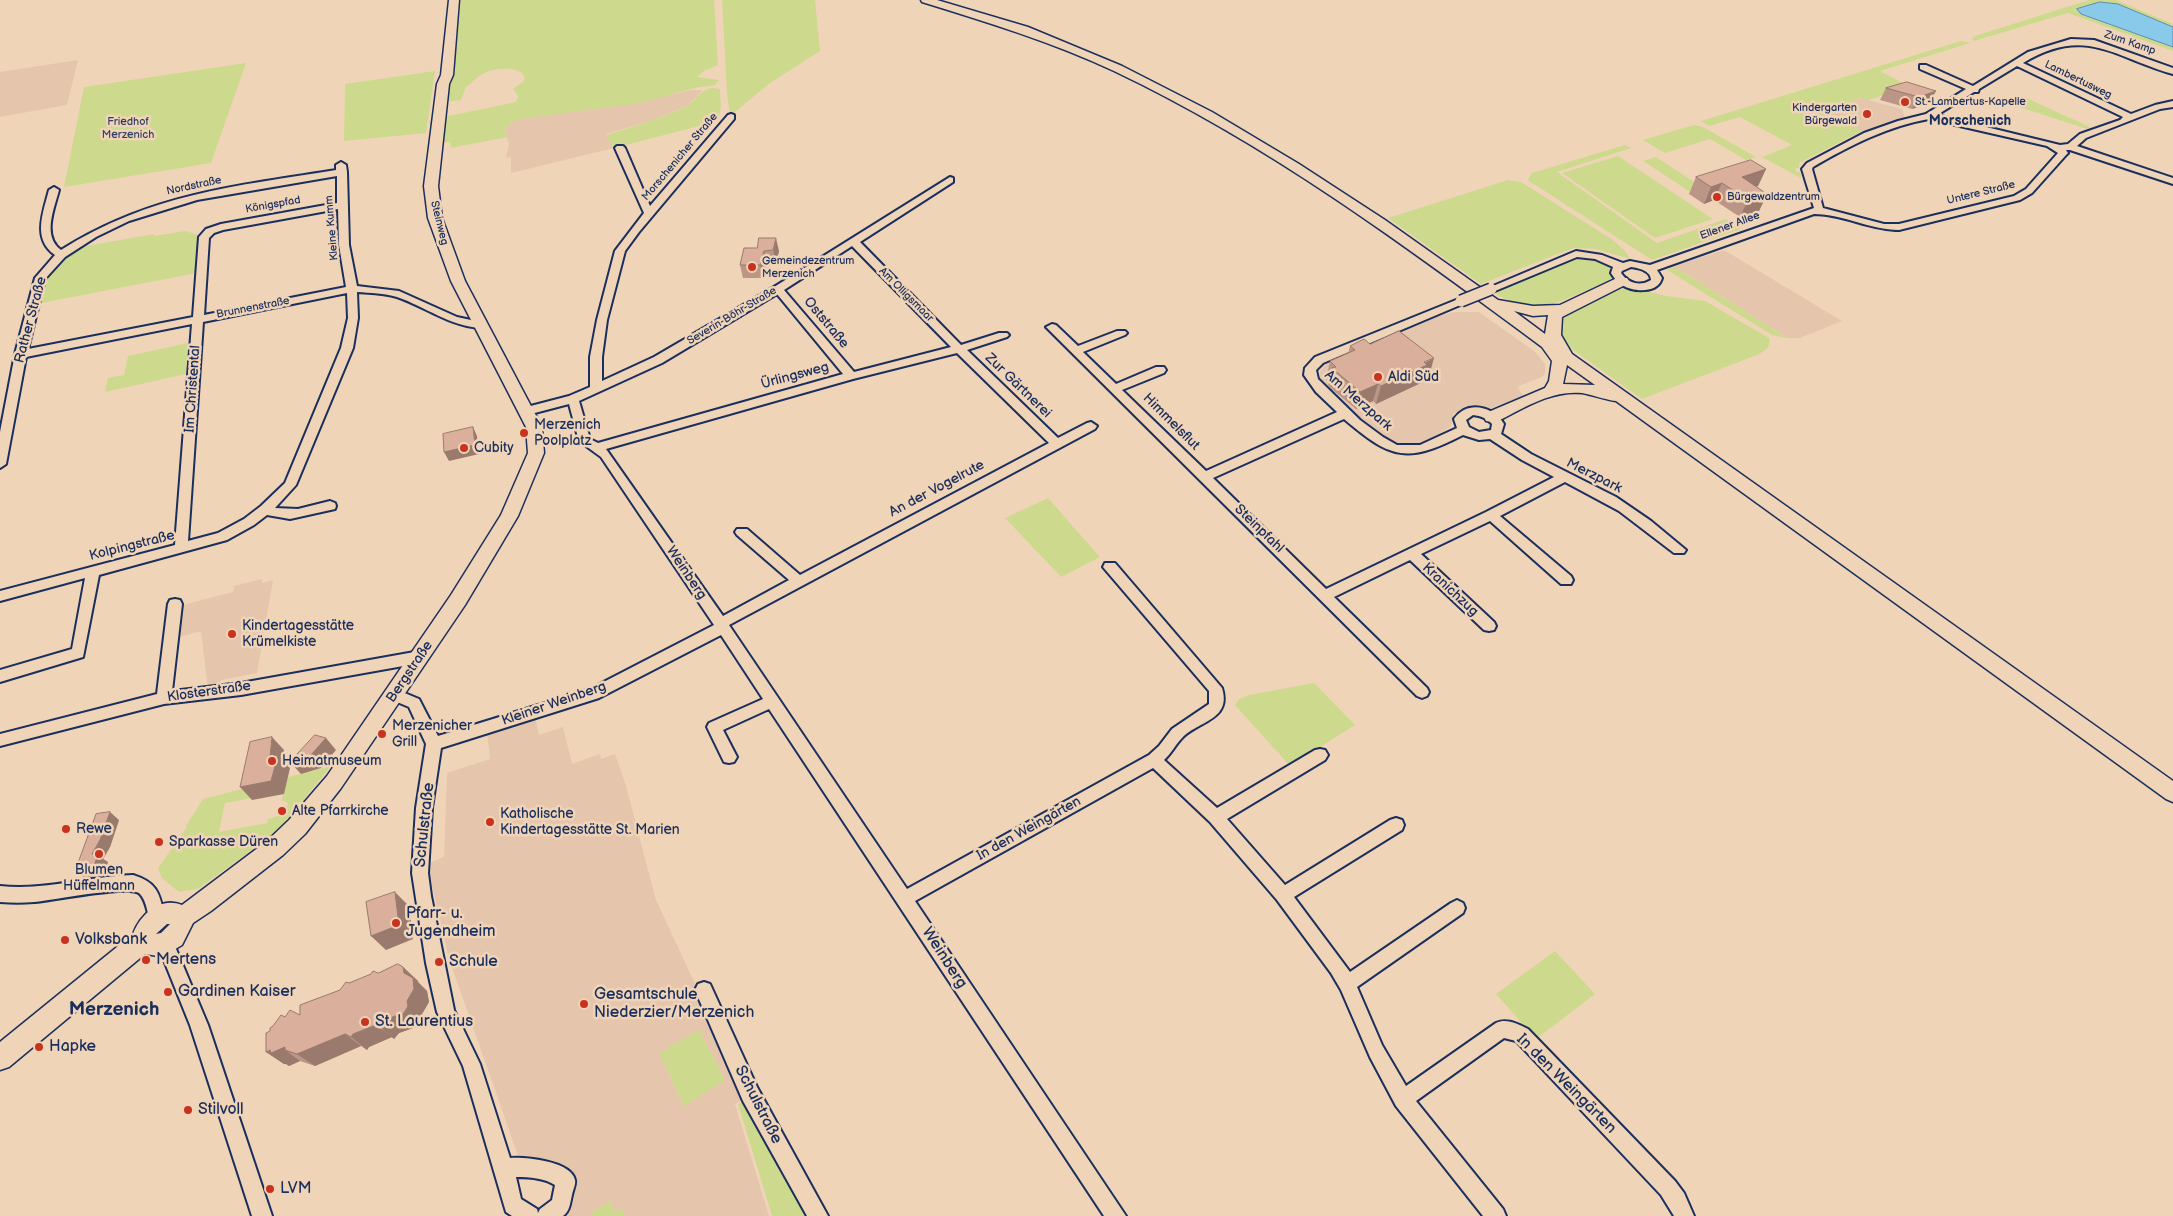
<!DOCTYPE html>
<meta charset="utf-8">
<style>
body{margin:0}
canvas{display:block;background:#f0d4b7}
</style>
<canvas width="2173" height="1216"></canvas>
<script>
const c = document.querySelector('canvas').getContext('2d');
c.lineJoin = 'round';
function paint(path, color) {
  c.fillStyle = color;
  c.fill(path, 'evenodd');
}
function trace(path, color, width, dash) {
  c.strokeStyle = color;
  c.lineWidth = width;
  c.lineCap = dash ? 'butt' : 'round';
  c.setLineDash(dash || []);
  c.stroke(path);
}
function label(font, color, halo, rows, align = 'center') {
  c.font = font + ' "Balsamiq Sans",sans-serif';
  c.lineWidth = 5;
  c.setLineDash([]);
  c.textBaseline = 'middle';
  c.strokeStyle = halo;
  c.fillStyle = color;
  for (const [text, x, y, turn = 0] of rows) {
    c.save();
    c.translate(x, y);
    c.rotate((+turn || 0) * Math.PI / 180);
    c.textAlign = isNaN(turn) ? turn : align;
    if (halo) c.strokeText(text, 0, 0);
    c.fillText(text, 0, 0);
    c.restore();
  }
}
paint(new Path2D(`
 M78,60L67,105L0,117V72Z
 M690,90H703L687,106L647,122L606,134L614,148L511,173V157L506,158L509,144L504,128L518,119L671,95Z
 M1861,98L1902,109L1905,118L1862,131L1824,110Z
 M1724,250L1842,321L1800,338H1787L1674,266Z
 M1454,312H1479L1534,351L1545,364V373L1542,377L1519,386L1518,389L1524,396L1489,409L1472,406L1453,414L1454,420L1450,427L1428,441L1418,444L1391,442L1377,434L1321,383L1320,372L1327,362L1433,318Z
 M262,579V583L273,580L257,673L221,680L219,689L208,690L201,631L176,638L179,606L233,592L234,586Z
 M535,717L539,735L563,727L572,764L600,754L601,759L615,754L626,786L656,900L748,1097L735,1104L769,1216H551L568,1191L521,1164L449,959L427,864L444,857L447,773L490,759L487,732Z`), '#e5c6ad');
paint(new Path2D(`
 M461,0H714L718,65L704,71L697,77L719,80L715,85L695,88L641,103L518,119L504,128L508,137L451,148L450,142H441L444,117L516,102L518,96L513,89L523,82L525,78L522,73C510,66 490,68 478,77C473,81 471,84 466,87L461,100L446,102L452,75Z
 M722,0H815L820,51L770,83L730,116L727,93Z
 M2089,0H2116L2173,24V51L2068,13L1974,41L1972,39L1975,36Z
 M1961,41L1970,43L1880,71L1911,87L1868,100L1860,98L1824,110L1862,131L1799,163V168H1795L1796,172H1800L1801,178L1762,157L1792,145L1740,117L1709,126L1701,121Z
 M246,63L211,163L64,187L84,87Z
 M435,71L426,133L344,141L345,84Z
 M713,88L720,89C720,102 725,116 711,123L614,148L606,135C633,127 659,118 685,107C696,101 700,89 713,88Z
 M2022,96L2090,127L2087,129L2010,104Z
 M1694,125L1703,127L1756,157L1746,160L1710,139L1665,153L1643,140Z
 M1625,145L1631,148L1557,172L1657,243L1726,219L1741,229L1652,260L1529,181L1528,179L1532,173Z
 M1618,156L1713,219L1655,238L1562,173Z
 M1656,157L1705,189L1692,193L1643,161Z
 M1508,180L1521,182L1613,240L1626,252L1630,259L1596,249L1573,248L1481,284L1388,218Z
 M186,231L201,236L197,273L41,303L44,280L50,270L75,248L154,234V236Z
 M1581,258C1593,259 1602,261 1612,269V278C1602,285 1591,289 1580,293C1550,307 1525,313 1495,293L1525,279Z
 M1674,266L1787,338L1772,335L1667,270Z
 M1629,287L1666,296L1705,301L1769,338C1771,348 1765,351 1757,355L1642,399L1569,347C1561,340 1555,329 1562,319C1569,308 1616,289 1629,287Z
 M188,343L186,374L105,392L108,378L124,375L128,356Z
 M1048,498L1100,557L1061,577L1005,518Z
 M1314,683L1355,725L1290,766L1235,705L1239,699L1249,695Z
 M331,766L279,830L198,889L179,892L162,878L158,868L187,827L186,826L203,799ZM284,792L282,800L288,803C286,813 277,817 268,819L267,823L219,832L225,803Z
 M1555,951L1595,994L1536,1039L1496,994Z
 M699,1030L725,1080L684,1106L659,1053Z
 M750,1099L816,1216H772L738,1104Z
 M610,1201L615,1213L621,1208L625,1216H587Z`), '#cdda8d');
const water = new Path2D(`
 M2100,2L2118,4L2173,27V47L2081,14L2077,9Z`);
paint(water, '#89caea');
trace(water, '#5d8cb2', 1);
const street = new Path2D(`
 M2071,39L2094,40L2173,68V74C2113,57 2085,25 2023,63L2131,114L2155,105L2173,101V107L2160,109L2086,138L2077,146L2173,178V184L2070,150H2066L2068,153L2066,155L2032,193L2020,200L1899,230C1870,230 1843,214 1814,214L1657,270L1662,278C1658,294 1633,292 1622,285C1617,282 1614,278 1611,273L1613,267L1595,259L1577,257L1495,291L1491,292L1486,289L1576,251L1602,255L1623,263L1630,261L1650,265L1814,208L1802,169L1807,163L1864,133L1898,121L1926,114L1966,89L1920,69V65H1926L1973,86L2028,52ZM2017,66L2123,117L2120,120L2080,134L2068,144L2060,145L1937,115L1974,92H1978L1979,89ZM1929,119L2047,146L2058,153L2026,189L2014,196L1899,224H1884L1823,208L1812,169L1813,167C1849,146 1888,126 1929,119ZM1631,267C1639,268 1651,271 1651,280C1640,287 1628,283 1621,273L1622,271Z
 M731,114L734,115V119L639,232L625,251L607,320L602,357V381L654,357L774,287L950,177L953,178V182L860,242L961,345L999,333H1007L1009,335L1007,337L967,350L1058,438L1087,423L1091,422L1097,426L1095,429L729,625L907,889L1149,755L1159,746L1172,729L1209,704V691L1103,567L1105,563H1115L1222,688C1232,720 1198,721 1182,738C1175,745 1171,754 1164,760L1217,808L1315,750L1320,749L1325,750L1328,755L1325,760L1227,819L1285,885L1390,820L1396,818L1402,820L1404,825L1402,830L1294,897L1350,972L1451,903L1457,900L1463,903L1465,908L1463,913L1357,987L1382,1045L1406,1086L1496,1023C1507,1018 1517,1024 1528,1029L1675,1181L1684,1193L1694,1216H1674L1661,1195L1516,1041L1504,1038L1416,1101L1503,1209L1506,1216H1483L1396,1106L1370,1057L1341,990L1331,973L1277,900L1210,822L1153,768L915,901L1126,1216H1104L769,709L723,730L737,757L734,762L729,763L724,762L707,727L709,723L763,699L721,635L599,698L441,748L432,808L428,873L431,896L454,1010L480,1064L510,1158C525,1157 571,1161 575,1180C576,1184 573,1190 572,1195C570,1203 570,1211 563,1216H512L506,1212L463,1066L437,1012L426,963L412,873L416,808L426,744L409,707L390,699L388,695L390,691L395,689L419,699L438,736L590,689L714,625L601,457L579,441L569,404L527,415L521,411L523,408L569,396L590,387V357L597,320L615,251L644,213L615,148L617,146H623L625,148L650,206L728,115ZM852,246L951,347L854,372L784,290ZM777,294L843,374L598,443L590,439L579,401L662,363ZM957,353L1049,443L800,575L747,529H737L735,532L737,535L789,580L723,616L606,449L853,379ZM516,1177C530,1177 544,1178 555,1185L552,1200L540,1209L538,1213L537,1209L521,1199Z
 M341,162L346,165L347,172L349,245L357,286L399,291L457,317L485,323L487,325L481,328C449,326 426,307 397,297C384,293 371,293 357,292L358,318L353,348L296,485L275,508L298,509L330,501L335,503L336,506L335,509L290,519L267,515L254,525L227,540L99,575L83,657L0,682V670L72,649L85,578L0,601V591L175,545L192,324L26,357L6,464L0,468V432L15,354L35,278L55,255C32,239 43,213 49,190L54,187L59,190C54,209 42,236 61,250C149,194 236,186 336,170V165ZM337,176V203L221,224L206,229L199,237L193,317L28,349L45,279L65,257L96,237L129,221L197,200ZM338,209L339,245L346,287L204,315L209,238L214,233L223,230ZM347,293L348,318L341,348L285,483L261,506L244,519L218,533L188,541L203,322Z
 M1461,298L1466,301L1465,303L1323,363L1316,370L1318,379L1360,420L1383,437L1397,445H1420L1457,428L1454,419C1467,400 1493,406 1504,424L1501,434L1531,454L1616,497L1651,521L1686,550L1684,553H1674L1619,511L1565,482L1500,516L1571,576L1573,580L1571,584H1561L1490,521L1421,554L1494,622L1496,626L1494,630L1489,631L1484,630L1410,560L1334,597L1427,688L1429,692L1427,696L1422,698L1417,696L1046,327L1052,324L1056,325L1078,346L1117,331H1125L1127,333L1125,335L1083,352L1116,384L1156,367H1164L1166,370L1164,373L1122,390L1206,471L1337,412L1316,392L1304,375L1305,368L1315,357ZM1473,415C1481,416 1487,418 1492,424L1491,430L1479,432L1469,427L1466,420ZM1344,419C1391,459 1407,464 1463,435L1479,440L1490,439L1522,460L1554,477L1486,512L1326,589L1213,478Z
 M175,599L180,600L182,604L172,691L241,683L420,651L425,653L427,657L425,661L420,663L241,695L164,704L0,746V734L157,694L168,604L170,600Z
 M133,875C158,883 159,893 165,917L163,923L157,925L151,923C147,914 147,901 140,894C130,884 52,901 34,902C23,903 12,903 0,902V886C45,891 88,876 133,875Z
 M165,935L171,937L208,1025L272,1216H252L190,1025L157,943L159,937Z
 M704,982L710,984L757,1087L828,1216H807L743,1101L695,990L698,984Z`);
const secondary = new Path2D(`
 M449,0H459L453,75L449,84L438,186L442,218L465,281L542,427L544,453L518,516L465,605L341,788L305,834L283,855L211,911L193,923L182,945L172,951L158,956L145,954L9,1067L0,1070V1042L133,934C140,915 160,896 182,905L267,841L289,820L327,776L451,595L501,515L528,453L526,427L451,281L428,218L424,186L437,84L441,75ZM167,924H170L161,933L156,934Z
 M921,0H937L1028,27L1122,66L1212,112L1299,164L1385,220L1498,300L1533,306L1560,305L1617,278H1627L1629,281L1627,284L1562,317L1561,335L1572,354L2173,781V802L2166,799L1616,401C1605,400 1594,395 1582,393C1551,390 1524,408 1498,421L1492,422L1486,421L1484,417L1486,413L1545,388L1549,381L1552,361L1542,347C1406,246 1268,144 1114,71C1052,42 987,22 922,2ZM1514,311L1533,316L1548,315L1545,334ZM1567,365L1595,385L1563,384Z`);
trace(street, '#1b2f5e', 4);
trace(secondary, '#1b2f5e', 3);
paint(street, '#f0d4b7');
paint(secondary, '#f0d4b7');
const streetBridge = new Path2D(`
 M1461,301L1491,289`);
trace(streetBridge, '#1b2f5e', 14, []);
trace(streetBridge, '#f0d4b7', 11);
paint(new Path2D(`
 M1907,82L1929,103L1912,109L1880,100L1886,88Z
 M1766,169L1758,186L1756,187L1767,194L1759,211L1740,217L1714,200L1704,204L1689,194L1696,177Z
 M744,248L779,251L776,263L767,264L764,278H743L740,265Z
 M1370,344L1429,376L1424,378L1423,382L1376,404L1373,401L1356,409L1328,386L1329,381L1326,379L1330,361L1348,354L1350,346Z
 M119,820L110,847L103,859L108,862L103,876L85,878L75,871Z
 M403,967L418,981V982L427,991L429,1002L422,1014L423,1019L419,1026L399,1033L394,1039L392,1037L369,1047L367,1050L361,1046L315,1066L300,1061L289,1066L286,1064H284L266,1052L270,1031L273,1026L285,1017L300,1015L340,990L349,983L378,973Z`), '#bb9686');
paint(new Path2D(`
 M1936,91L1929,103L1912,109L1919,97Z
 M1766,169L1758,186L1737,193L1742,177Z
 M1722,183L1714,200L1704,204L1711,187Z
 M1767,194L1759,211L1740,217L1748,200Z
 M776,238L779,251L776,263L773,250Z
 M764,251L767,264L764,278L760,265Z
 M1434,358L1429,376L1424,378L1423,382L1376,404L1381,386Z
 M1378,384L1373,401L1356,409L1360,392Z
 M473,427L477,436L479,454L449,461L444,452Z
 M272,737L284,750L283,760L290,768L284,794L252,800L240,787L270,757Z
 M326,738L336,750L321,768L301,774L290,762Z
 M110,812L119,820L110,847L103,859L108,862L103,876L93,868L92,854Z
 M395,892L409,906L413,939L386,950L371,936Z
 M403,967L418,981V982L427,991L429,1002L422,1014L423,1019L419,1026L399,1033L394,1039L379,1026L404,973Z
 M376,1025L392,1037L369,1047L367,1050L351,1037L353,1034Z
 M345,1034L361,1046L315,1066L297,1054Z
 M285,1047V1050L300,1061L289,1066L286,1064H284L266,1052Z`), '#997a6d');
const building = new Path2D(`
 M1907,82L1936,91L1919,97L1886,88Z
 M1751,160L1766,169L1742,177L1767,194L1748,200L1722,183L1711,187L1696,177Z
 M759,238H776L773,250L764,251L760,265H740L744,248H757Z
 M1399,331L1434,358L1424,362L1427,365L1381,386L1378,384L1360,392L1332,368L1336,367L1330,361L1355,350L1350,346L1364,339L1370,344Z
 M473,427L475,445L444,452L443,434Z
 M315,735L326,738L310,756L290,762Z
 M272,737L270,757L278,755L271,781L240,787L250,742Z
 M110,812L100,840L92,854L98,855L93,868L75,871L96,814Z
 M395,892L399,925L371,936L366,902Z
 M398,964L403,967L404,973L413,978L414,989L407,1001L408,1006L404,1013L384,1020L379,1026L376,1025L353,1034L351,1037L345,1034L297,1054L285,1050V1047L271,1053L270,1050L266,1052V1033L270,1031V1028L273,1026L281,1015L285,1017L290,1010L300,1015V1005L340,990L346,982L349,983L371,974L373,971L378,973Z`);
paint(building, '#daaf9c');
trace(building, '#997a6d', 1);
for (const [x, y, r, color] of [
 [1905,102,5,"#c8321e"],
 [1867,114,5,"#c8321e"],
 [1717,197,5,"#c8321e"],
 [752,267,5,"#c8321e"],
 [1378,377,5,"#c8321e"],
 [524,433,5,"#c8321e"],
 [464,448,5,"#c8321e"],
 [232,634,5,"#c8321e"],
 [382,734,5,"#c8321e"],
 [272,761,5,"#c8321e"],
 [282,811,5,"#c8321e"],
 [490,822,5,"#c8321e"],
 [66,829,5,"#c8321e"],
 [159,842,5,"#c8321e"],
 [99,854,5,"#c8321e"],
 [396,923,5,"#c8321e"],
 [65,940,5,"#c8321e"],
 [146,960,5,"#c8321e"],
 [439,962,5,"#c8321e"],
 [168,992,5,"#c8321e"],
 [584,1004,5,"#c8321e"],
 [365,1022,5,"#c8321e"],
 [39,1047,5,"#c8321e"],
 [188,1110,5,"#c8321e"],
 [270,1189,5,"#c8321e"]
]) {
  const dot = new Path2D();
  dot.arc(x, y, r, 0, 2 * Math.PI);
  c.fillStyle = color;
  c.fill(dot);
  trace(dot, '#f0d4b7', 2);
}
label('11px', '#1b2f5e', '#f0d4b7', [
 ["Zum Kamp",2130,43,19],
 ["Lambertusweg",2078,80,26],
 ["Morschenicher Straße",680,157,-50],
 ["Nordstraße",194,186,-12],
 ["Untere Straße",1981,193,-14],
 ["Königspfad",273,205,-10],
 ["Steinweg",439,223,76],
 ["Ellener Allee",1730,226,-20],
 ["Kleine Kumm",332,228,-95],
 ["Am Olligsmaar",906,295,45],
 ["Brunnenstraße",253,308,-11],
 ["Severin-Böhr-Straße",732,316,-31]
]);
label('11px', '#1b2f5e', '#f0d4b7', [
 ["St.-Lambertus-Kapelle",1915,102],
 ["Kindergarten",1857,108,"right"],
 ["Bürgewald",1857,121,"right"],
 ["Bürgewaldzentrum",1727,197],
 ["Gemeindezentrum",762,261],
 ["Merzenich",762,274]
], 'left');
label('11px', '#2d4063', '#f0d4b7', [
 ["Friedhof",128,122],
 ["Merzenich",128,135]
]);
label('bold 14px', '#1b2f5e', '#f0d4b7', [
 ["Morschenich",1970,121]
]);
label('14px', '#1b2f5e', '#f0d4b7', [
 ["Rather Straße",31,320,-75],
 ["Oststraße",826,323,50],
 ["Ürlingsweg",795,376,-15],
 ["Zur Gärtnerei",1018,386,44],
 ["Im Christental",193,389,-86],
 ["Am Merzpark",1358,401,41],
 ["Himmelsflut",1171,422,45],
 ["Merzpark",1594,476,27],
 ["An der Vogelrute",937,489,-28],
 ["Steinpfahl",1259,529,44],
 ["Kolpingstraße",132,546,-14],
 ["Weinberg",686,573,56],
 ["Kranichzug",1450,590,43],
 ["Bergstraße",410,672,-56],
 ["Klosterstraße",209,692,-8],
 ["Kleiner Weinberg",554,704,-19],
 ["In den Weingärten",1029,829,-29]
]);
label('14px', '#1b2f5e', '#f0d4b7', [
 ["Aldi Süd",1388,377],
 ["Merzenich",534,425],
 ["Poolplatz",534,441],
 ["Cubity",474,448],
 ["Kindertagesstätte",242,626],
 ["Krümelkiste",242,642],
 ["Merzenicher",392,726],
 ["Grill",392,742],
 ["Heimatmuseum",282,761],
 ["Alte Pfarrkirche",292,811],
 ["Katholische",500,814],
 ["Kindertagesstätte St. Marien",500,830],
 ["Rewe",76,829],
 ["Sparkasse Düren",169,842],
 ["Blumen",99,870,"center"],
 ["Hüffelmann",99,886,"center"]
], 'left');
label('16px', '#1b2f5e', '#f0d4b7', [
 ["Schulstraße",425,825,-84],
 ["Weinberg",944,958,57],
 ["In den Weingärten",1566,1084,45],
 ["Schulstraße",758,1105,63]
]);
label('16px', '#1b2f5e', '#f0d4b7', [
 ["Pfarr- u.",406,914],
 ["Jugendheim",406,932],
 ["Volksbank",75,940],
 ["Mertens",156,960],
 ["Schule",449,962],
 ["Gardinen Kaiser",178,992],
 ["Gesamtschule",594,995],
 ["Niederzier/Merzenich",594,1013],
 ["St. Laurentius",375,1022],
 ["Hapke",49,1047],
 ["Stilvoll",198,1110],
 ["LVM",280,1189]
], 'left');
label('bold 19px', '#1b2f5e', '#f0d4b7', [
 ["Merzenich",114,1010]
]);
</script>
